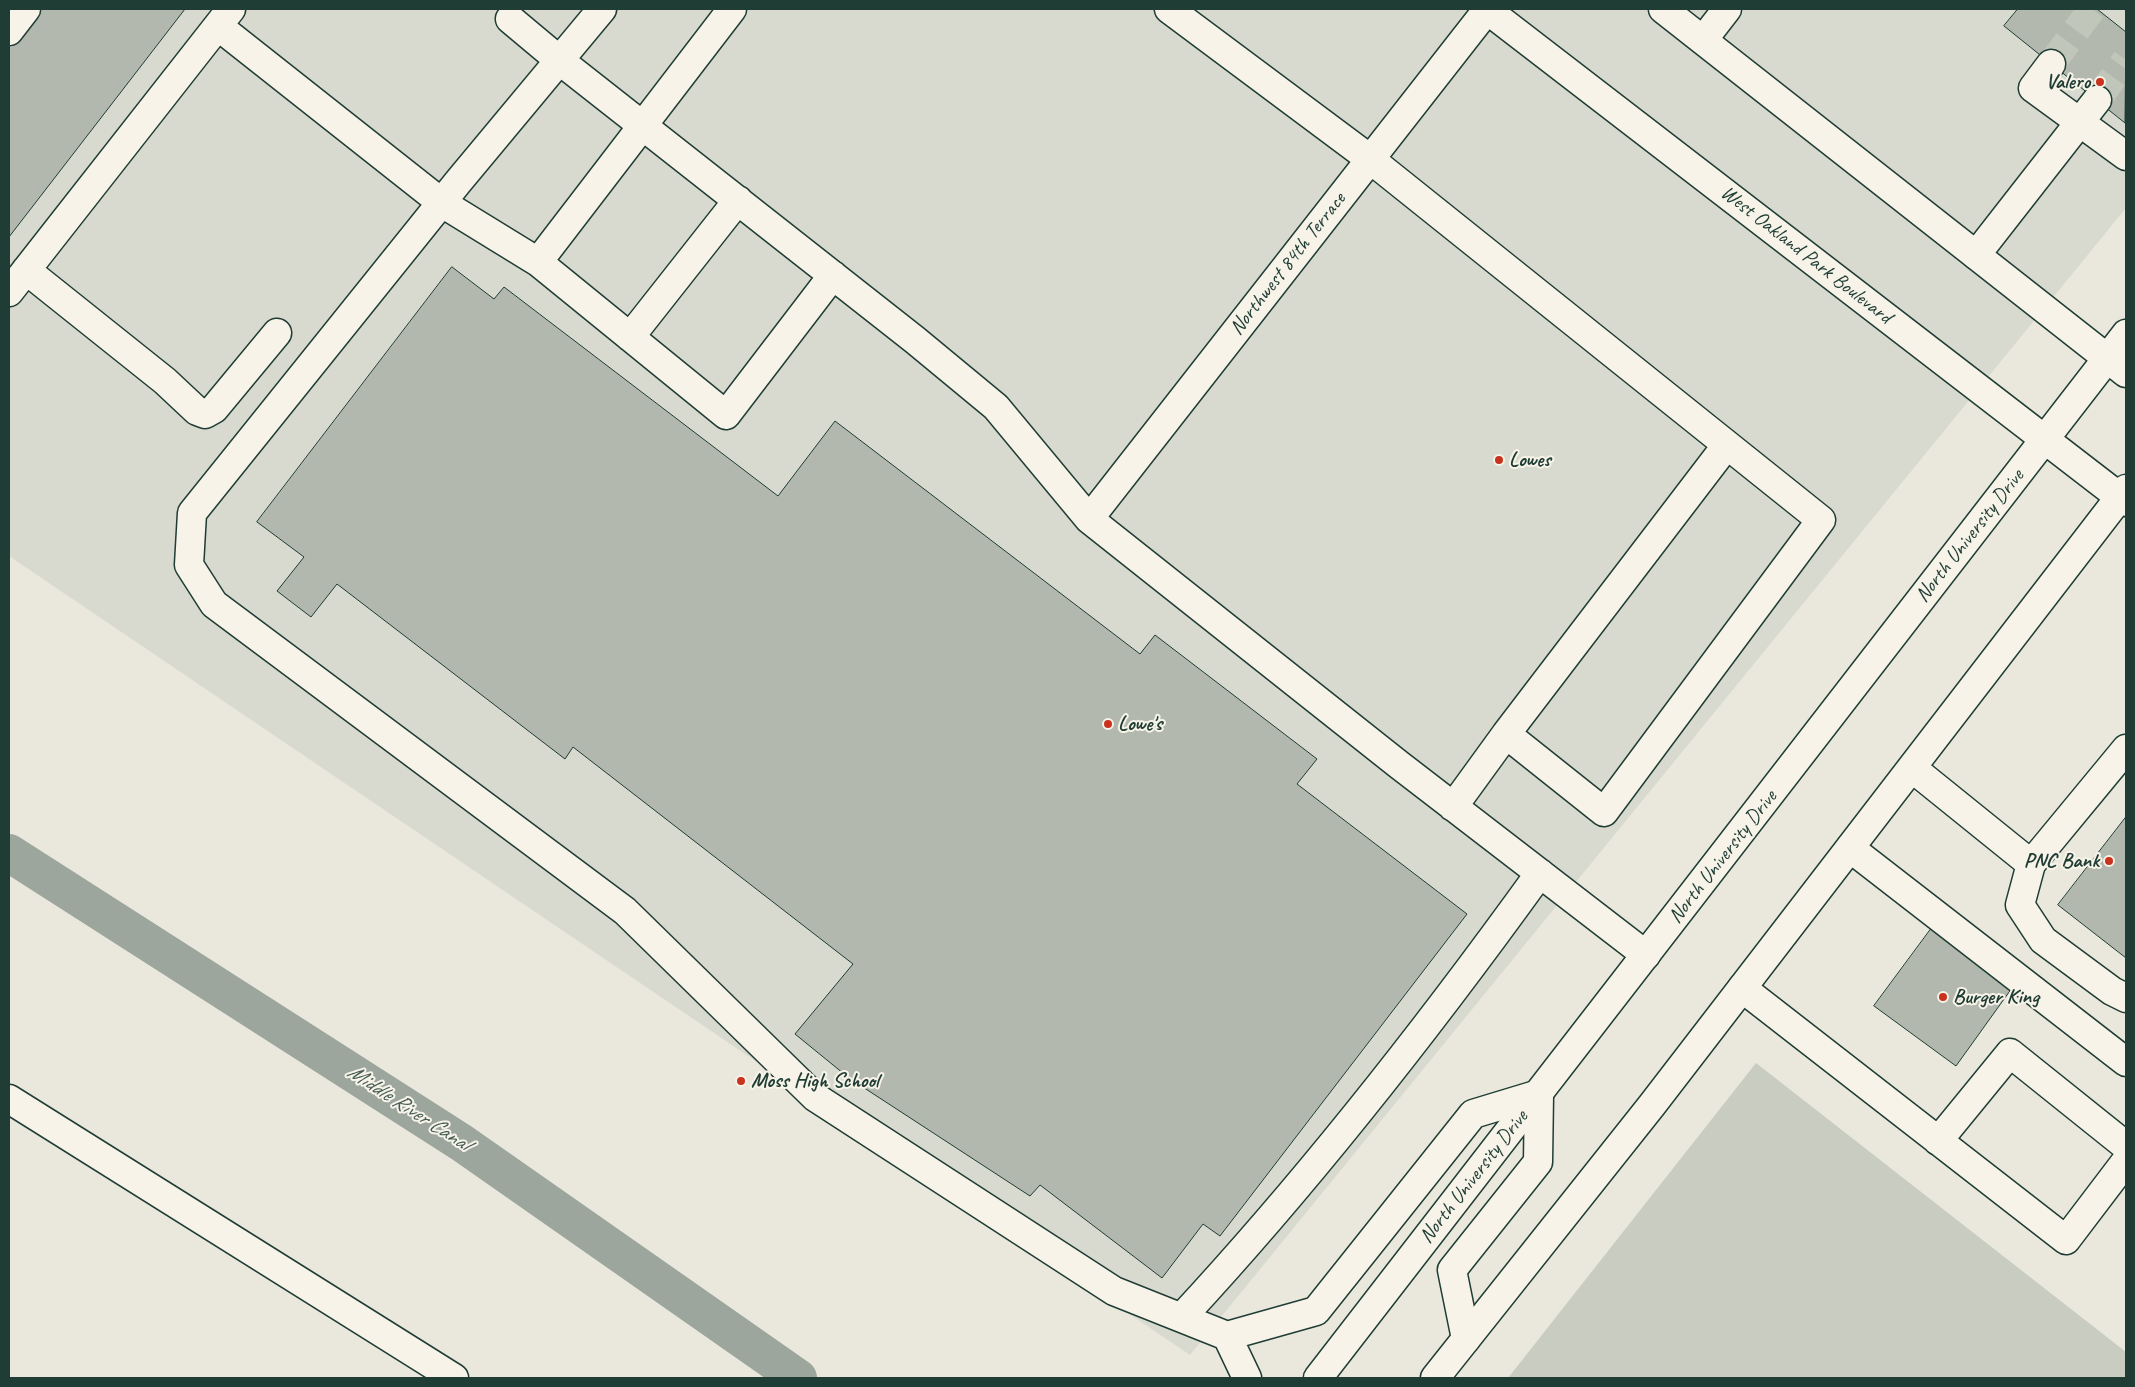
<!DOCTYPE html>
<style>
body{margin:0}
#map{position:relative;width:2135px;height:1387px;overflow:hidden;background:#eae8dd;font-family:Caveat,sans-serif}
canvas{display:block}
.frame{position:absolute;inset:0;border:10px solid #1f3d34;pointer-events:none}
</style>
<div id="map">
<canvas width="2135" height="1387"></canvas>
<div class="frame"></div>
</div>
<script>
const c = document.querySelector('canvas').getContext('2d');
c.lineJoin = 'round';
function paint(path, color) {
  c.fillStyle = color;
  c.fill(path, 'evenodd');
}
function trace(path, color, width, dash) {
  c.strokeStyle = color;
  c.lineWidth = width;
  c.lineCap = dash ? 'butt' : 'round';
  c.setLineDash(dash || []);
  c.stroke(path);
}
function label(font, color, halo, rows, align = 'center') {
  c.font = font + ' Caveat,sans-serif';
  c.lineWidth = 4;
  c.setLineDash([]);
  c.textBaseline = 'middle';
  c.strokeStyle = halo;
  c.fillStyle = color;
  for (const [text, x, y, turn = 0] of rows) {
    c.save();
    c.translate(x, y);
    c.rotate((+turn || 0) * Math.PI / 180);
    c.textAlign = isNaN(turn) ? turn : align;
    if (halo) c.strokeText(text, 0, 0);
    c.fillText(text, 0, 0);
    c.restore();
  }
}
paint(new Path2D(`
 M9,9H2126V208L1190,1355L9,556Z`), '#d9dacf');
paint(new Path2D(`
 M1756,1063L2126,1352V1378H1508Z`), '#c8ccc1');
trace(new Path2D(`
 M9,853L462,1143L798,1378`), '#9ca69c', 38);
const building = new Path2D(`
 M39,9H185L9,237V47Z
 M2018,9H2097L2126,32L2125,123L2004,26Z
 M452,267L494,299L504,287L778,496L835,421L1140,654L1155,635L1317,759L1297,784L1467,914L1220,1236L1203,1224L1162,1278L1040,1185L1030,1196L849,1078L795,1034L853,964L573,747L565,759L337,584L311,617L277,591L304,557L257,522Z
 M2126,817V958L2058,905Z
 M1931,929L2012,988L1956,1066L1874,1006Z`);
paint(building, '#b2b8ae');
trace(building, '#1f3d34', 1);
trace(new Path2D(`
 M2051,64L2092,9
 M2097,100L2126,60`), '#c1c6bb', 28, [28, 14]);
const minor = new Path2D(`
 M602,9L458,182L192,513L189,565L214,604L625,911L815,1097L1114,1291L1227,1336
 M732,9L538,262L726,415L833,275
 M1169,9L1370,159L1821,520L1604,812L1506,734L1453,807
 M510,19L559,60L915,340L996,407L1089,519L1398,764L1646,955
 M218,26L442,203L538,262
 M9,31L26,9
 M1703,40L1727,9
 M2051,64L2033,88L2126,156
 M1976,255L2097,100
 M26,270L165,381L197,411L205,414L214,409L277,333
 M9,292L231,9
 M630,337L738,200
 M1089,519L1487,10
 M1506,734L1726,446
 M1912,768L2031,864L2126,749
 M1850,848L2126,1062
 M2031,864L2020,905L2043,940L2112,991L2126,998
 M1742,988L2066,1240L2126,1161
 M9,1099L454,1378
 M1938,1141L2010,1053L2126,1146
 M1182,1317C1311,1178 1429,1027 1540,873
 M1247,1378L1227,1336L1316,1311L1473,1114L1539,1094L1538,1162L1452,1270L1466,1339`);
const major = new Path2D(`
 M1486,9L2126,502
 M1663,9L2126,373
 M1318,1378L2126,334
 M1435,1378L1652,1105L2126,489`);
trace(minor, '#1f3d34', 31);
trace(major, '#1f3d34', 31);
trace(minor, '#f7f3e8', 28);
trace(major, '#f7f3e8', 28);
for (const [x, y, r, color] of [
 [2100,82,5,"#c8321e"],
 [1499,460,5,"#c8321e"],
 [1108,724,5,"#c8321e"],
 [2109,861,5,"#c8321e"],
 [1943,997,5,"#c8321e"],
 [741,1081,5,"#c8321e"]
]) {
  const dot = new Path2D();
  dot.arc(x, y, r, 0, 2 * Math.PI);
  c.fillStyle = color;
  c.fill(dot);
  trace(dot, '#f7f3e8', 2);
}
label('bold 21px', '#1f3d34', '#f7f3e8', [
 ["Valero",2090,82,"right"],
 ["Lowes",1509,460],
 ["Lowe's",1118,724],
 ["PNC Bank",2099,861,"right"],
 ["Burger King",1953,997],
 ["Moss High School",751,1081]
], 'left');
label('21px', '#1f3d34', '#f7f3e8', [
 ["West Oakland Park Boulevard",1806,255,38],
 ["Northwest 84th Terrace",1288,264,-52],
 ["North University Drive",1970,536,-52],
 ["North University Drive",1723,857,-52],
 ["North University Drive",1474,1177,-52]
]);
label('italic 22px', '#445c53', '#f7f3e8', [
 ["Middle River Canal",408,1108,33]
]);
</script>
